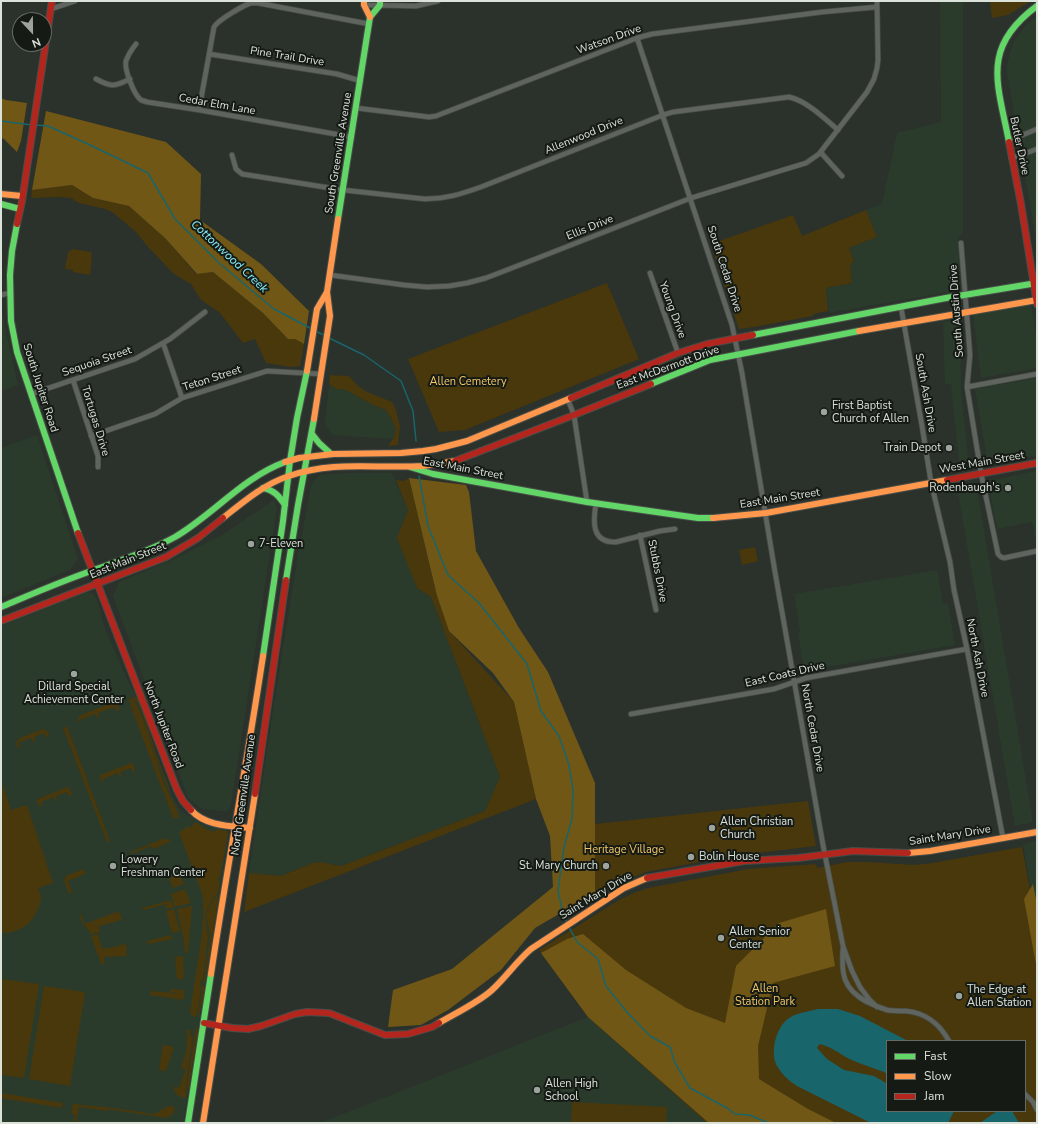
<!DOCTYPE html>
<style>
body{margin:0}
#map{position:relative;width:1038px;height:1124px;overflow:hidden;background:#2b312b;font-family:"Nunito Sans",sans-serif}
canvas{display:block}
.frame{position:absolute;inset:0;border:2px solid #dbe2da;pointer-events:none}
.legend{position:absolute;left:886px;top:1040px;width:140px;height:72px;box-sizing:border-box;background:#151a15;border:1px solid #646a64;margin:0;padding:5px 7px;list-style:none;font-size:12px;color:#dbe2da}
.legend li{display:flex;align-items:center;gap:8px;height:20px}
.legend b{width:20px;border:1px solid #646a64}
.north{position:absolute;left:12px;top:12px;width:40px;height:40px;box-sizing:border-box;background:#151a15;border:1px solid #646a64;border-radius:50%;rotate:158deg;font-size:11px;font-weight:700;line-height:16px;text-align:center;color:#dbe2da}
.north::after{content:'';display:block;margin:auto;width:14px;height:18px;background:#9da49d;clip-path:polygon(50% 0,100% 100%,50% 72%,0 100%)}
</style>
<div id="map">
<canvas width="1038" height="1124"></canvas>
<div class="frame"></div>
<ul class="legend">
<li><b style="height:5px;background:#63d668"></b>Fast</li>
<li><b style="height:5px;background:#ff974d"></b>Slow</li>
<li><b style="height:5px;background:#b3261e"></b>Jam</li>
</ul>
<div class="north">N</div>
</div>
<script>
const c = document.querySelector('canvas').getContext('2d');
c.lineJoin = 'round';
function paint(path, color) {
  c.fillStyle = color;
  c.fill(path, 'evenodd');
}
function trace(path, color, width, dash) {
  c.strokeStyle = color;
  c.lineWidth = width;
  c.lineCap = dash ? 'butt' : 'round';
  c.setLineDash(dash || []);
  c.stroke(path);
}
function label(font, color, halo, rows, align = 'center') {
  c.font = font + ' "Nunito Sans",sans-serif';
  c.lineWidth = 4;
  c.setLineDash([]);
  c.textBaseline = 'middle';
  c.strokeStyle = halo;
  c.fillStyle = color;
  for (const [text, x, y, turn = 0] of rows) {
    c.save();
    c.translate(x, y);
    c.rotate((+turn || 0) * Math.PI / 180);
    c.textAlign = isNaN(turn) ? turn : align;
    if (halo) c.strokeText(text, 0, 0);
    c.fillText(text, 0, 0);
    c.restore();
  }
}
paint(new Path2D(`
 M940,1H963V233L958,238L960,290L829,313L826,288L852,283L850,264L854,261L849,248L877,237L866,210L882,204L897,133L941,122Z
 M1037,16V244L1007,72V66L1009,56L1014,41L1025,26Z
 M1,302L4,323L18,385L1,391Z
 M1031,304L1037,340V368L981,378L973,315Z
 M960,320L961,392L969,468L960,470L951,384H945L943,322Z
 M1037,378V455L988,464L975,389Z
 M329,384L336,389L346,390L373,405L386,410L391,418L396,429L395,434L393,439L332,435L325,424Z
 M37,435L78,559L70,570L1,598V448Z
 M1037,471V544L1032,522L997,529L988,481Z
 M349,473H392L408,510L397,538L417,588L431,597L500,777L485,811L341,866L320,862L313,863L281,876L249,873L271,723L298,555L301,540L311,485L315,479L320,475Z
 M976,483L1033,822L1015,826L957,486Z
 M274,500L277,508L231,805L228,810L225,812L200,808L188,798L113,596L119,582L172,560L222,535Z
 M937,570L943,604L948,603L955,645L804,671L798,633L800,632L794,594Z
 M88,592L93,594L96,598L99,606L105,629L128,681L139,701L145,718L157,757L173,798L181,811L204,825L226,829L229,833L183,1123H1V626Z
 M1036,841L1037,847V925L1023,844Z
 M588,1017L707,1123H320Z`), '#2b3b2b');
paint(new Path2D(`
 M990,1H1031L1008,15L992,18Z
 M72,185L93,198L129,206L166,239L196,274L213,272L263,313L288,339H295L304,344L300,366L291,367L266,363L255,339L243,343L220,313L201,300L191,284L174,274L148,247L136,232L112,212L105,209L79,203L71,198L60,197L31,198L32,190Z
 M866,210L877,237L849,248L854,261L850,265L852,283L826,288L828,311L813,314V316L754,327L739,329L711,244L793,215L802,236Z
 M73,249L92,252L91,257L92,258L90,275L73,272V270L65,269L68,252Z
 M607,283L639,359L465,430L439,432L408,359Z
 M330,375L349,376L357,385L365,391L392,402L395,407L400,426L398,445L388,446L394,437L396,429L391,418L386,410L373,405L346,390L336,389L329,384Z
 M409,478L437,596L449,631L514,702L536,799L244,912L249,873L281,876L313,863L320,862L341,866L485,811L500,777L431,597L417,588L397,538L408,510L396,480L404,481Z
 M755,547L758,561L742,565L739,550Z
 M132,697C134,702 137,705 139,710C149,734 155,759 164,783C168,794 176,805 179,817L174,819L164,794L165,793L163,792L130,704L131,703L129,702V699Z
 M133,697L137,698L138,700L145,718L157,756L170,790L169,791L156,757L144,719L139,704L134,700Z
 M114,702H116L120,710L116,711L115,707L98,713L99,717L97,718L95,714L80,720L81,724L79,722L78,718L81,715Z
 M67,726L110,841L107,842L63,728Z
 M43,729L47,731L49,735L47,738L44,733L34,737L35,742H33L31,738L18,743L20,747L17,748L16,743L18,740L20,738Z
 M131,763L133,764L135,769L134,772H133L131,768L120,772L122,776L120,777L118,773L103,779L104,783L102,782L100,777V775Z
 M1,780L11,810L27,805L53,883L38,888C39,891 41,894 41,897C41,900 40,903 39,906C33,924 20,933 1,933Z
 M67,787L69,788L72,794L71,796H69L67,792L56,796L57,801H55L54,797L41,802L42,806H39L37,800L38,799Z
 M808,801L816,846L741,855L724,858L721,861L713,862L710,860L646,872L595,893V824Z
 M196,822L206,829L215,832L216,829L227,831L228,833L220,878L219,877L218,882L220,881L218,893L212,900L205,915L208,937L203,978L200,982L201,989L197,1013L196,1017C193,1017 191,1015 190,1012L195,980H196L195,979C199,954 204,928 203,903H204L201,891L180,835V832L188,826L190,828Z
 M165,838L169,840L170,842L153,849L151,846L131,854L130,852Z
 M1022,847L1037,927V1123H707L588,1017L539,950L619,900L636,892L648,888L748,869L816,864L817,868L847,862H869L915,865L932,863ZM887,1041H1025V1111H887Z
 M83,869L85,874L68,881V884H69L72,892L69,894L65,884L66,883L64,882L66,876Z
 M180,874L184,884L173,888L169,878Z
 M185,889L191,903L175,907L173,900L174,899L172,898L171,894Z
 M219,895L205,982H202V986H205L202,1006L200,1007L201,1008L200,1013L198,1016L202,989L201,983L204,978L210,940L209,929L206,916L213,900Z
 M171,900L174,907L166,909L165,906L167,905V904L143,910L142,908Z
 M192,906L188,953H185L183,936L177,909Z
 M174,909L180,931L172,933L166,911Z
 M119,911L122,920L99,926L100,932L90,934L88,929L83,924L79,914H81L85,924Z
 M98,934L102,949L106,948V949L126,944L127,956L104,957V964H101L91,936Z
 M171,935L172,939L148,944L147,941Z
 M183,956L184,979H177L175,957Z
 M1,979L39,984L24,1078L1,1075Z
 M44,986L85,992L70,1086L29,1079Z
 M170,989L184,990V1000L150,995V991L176,993V992H170Z
 M196,1026L198,1031L188,1093L187,1084Z
 M187,1030H191L190,1036H193C191,1050 188,1064 187,1078C186,1085 187,1091 186,1097L185,1098C178,1096 172,1094 175,1086L179,1088L185,1071L186,1070L181,1068L186,1052L187,1044Z
 M163,1045L174,1047L166,1071L159,1070Z
 M1,1093L63,1103L62,1108L1,1098Z
 M572,1102L667,1107L666,1123H571Z
 M73,1104L113,1108L114,1109L115,1108L152,1114C161,1113 163,1105 173,1106L175,1109L173,1114L166,1118L108,1109V1111L79,1107L76,1123H73L75,1114H71Z`), '#48380c');
paint(new Path2D(`
 M1,98L6,100L27,103L21,141L17,152L4,139L1,138Z
 M46,111L166,142L201,174L200,220L261,264L309,311L304,344L295,339H288L263,313L213,272L197,274L166,239L129,206L93,198L72,185L32,190Z
 M409,478L466,485L469,492L476,551L519,628L548,672L595,783V893L535,928L501,970L448,1010L421,1025L388,1027L393,990L452,969L553,887L550,836L536,799L514,702L493,673L449,631L437,596Z
 M1033,884L1037,904V970L1024,899Z
 M826,909L835,966L773,983L758,1046L759,1079L808,1109L836,1123H709L588,1017L541,953L567,939L583,934L626,970L686,1008L725,1023L736,966L779,923Z`), '#705716');
paint(new Path2D(`
 M818,1009H838L860,1016L908,1041H887V1074L884,1072C874,1068 863,1065 854,1061C842,1056 833,1047 820,1044L818,1046L817,1048L827,1059L844,1070L874,1076L886,1083L887,1085V1111H954L948,1123H871L797,1086C788,1080 781,1074 776,1064C770,1050 777,1024 791,1017C797,1013 811,1011 818,1009Z
 M997,1111H1012L1019,1123H980Z`), '#19656c');
trace(new Path2D(`
 M1,121L32,125
 M36,125L48,126L90,145L148,173L175,219L219,263L274,309L312,329
 M315,331L324,335
 M329,338L364,355L401,381L413,411L416,441
 M419,476L428,526L448,575L479,603L527,664L541,711L559,736L569,765L573,790L572,819L564,847L558,891L563,914L567,923
 M569,927L577,942L598,959L606,986L626,1011L650,1036L670,1047L675,1063L690,1088L727,1108L735,1114L749,1115L769,1123`), '#19656c', 1.5);
const street = new Path2D(`
 M364,5L416,6L438,1
 M51,9L75,1
 M637,38L732,325L742,373L775,572L823,845L843,946L852,971L860,987L869,999L877,1007
 M136,44C132,49 128,55 126,61C124,69 134,95 141,100C143,101 145,101 147,102L199,110L352,137
 M209,54L337,74L361,81
 M96,79C111,87 114,87 130,79
 M356,108L429,117L436,116L637,38L652,34L822,12L877,7
 M199,110L214,27C218,20 244,5 251,3C253,3 256,3 258,3L369,24
 M1008,139L1018,137L1037,129
 M821,152L823,155L842,176
 M232,155L236,169L242,174L343,190L425,199C446,199 461,194 481,187L663,115L673,112L789,97C807,101 824,118 838,130
 M1011,158L1021,155L1037,149
 M961,243L970,355L967,387L981,473L998,554L1001,557L1004,558L1037,551
 M650,273L678,353
 M330,275L404,285L427,287L449,286L467,283L486,278L543,256L691,198L806,163L819,154L867,92L874,79L877,68L878,60L877,1
 M1,295L10,293
 M901,307L922,426L931,482L950,562L954,590L967,649L1003,838
 M163,343L182,398
 M73,380L98,456V467
 M967,387L1037,374
 M31,394L135,359L170,339L205,312
 M568,400L574,415L587,502
 M91,436L155,414L182,398L267,371L321,374
 M596,503C593,521 591,543 616,542L660,531L675,529
 M640,535L656,610
 M631,714L774,689L806,678L967,649
 M843,948C841,974 843,989 867,1002C874,1005 880,1008 887,1010C893,1011 900,1011 906,1011C926,1013 939,1023 949,1041
 M1025,1094L1033,1102L1037,1110`);
const fast = new Path2D(`
 M1009,142C998,84 980,48 1037,6
 M1,204L20,209
 M338,219L370,17L380,5V1
 M17,224L12,251L10,275L11,321L17,352L78,533
 M753,335L946,298L1037,283
 M651,384L710,360L859,331
 M312,434L319,443L331,454
 M410,467L433,474L587,502L698,518H713
 M263,488C274,490 279,496 285,505
 M286,580L298,505L314,419
 M1,607C32,594 62,581 94,570C121,560 150,551 175,537C214,514 242,478 285,462
 M263,656L283,521L290,461L297,418L307,371
 M188,1123L211,974`);
const slow = new Path2D(`
 M364,1V5L370,17
 M1,194L22,196
 M859,331L1037,300
 M307,371L317,309L327,292
 M314,419L330,316L327,292L338,219
 M285,462L299,458L333,454L401,453L423,451L436,449L467,441L571,398
 M223,518C243,502 264,484 289,476C334,460 376,469 422,466C433,465 444,463 455,461
 M713,518L766,513L947,480
 M191,810C205,826 230,826 250,828
 M908,853L930,851L1037,832
 M211,974C227,868 247,762 263,656
 M439,1023C456,1013 479,1002 492,990C506,977 517,961 531,949L624,888L647,878
 M203,1123L255,794`);
const jam = new Path2D(`
 M1009,142L1021,204L1037,304
 M17,224L22,201L52,1
 M571,398L678,353L707,344L753,335
 M455,461L574,415L651,384
 M947,480L1037,463
 M78,533L177,790L183,801L191,810
 M1,621L166,557L198,538L223,518
 M255,794L286,580
 M647,878L744,861L798,858L853,851L908,853
 M204,1023L232,1028L248,1029L261,1026L295,1014L307,1012L329,1013L385,1035L408,1034L432,1027L439,1023`);
trace(street, '#484d48', 6);
trace(fast, '#484d48', 8);
trace(slow, '#484d48', 8);
trace(jam, '#484d48', 8);
trace(street, '#5f645e', 4.5);
trace(fast, '#63d668', 6);
trace(slow, '#ff974d', 6);
trace(jam, '#b3261e', 6);
for (const [x, y, r, color] of [
 [824,412,4,"#9da49d"],
 [949,448,4,"#9da49d"],
 [1008,488,4,"#9da49d"],
 [251,544,4,"#9da49d"],
 [74,674,4,"#9da49d"],
 [712,828,4,"#9da49d"],
 [691,857,4,"#9da49d"],
 [113,866,4,"#9da49d"],
 [606,866,4,"#9da49d"],
 [721,938,4,"#9da49d"],
 [959,996,4,"#9da49d"],
 [537,1090,4,"#9da49d"]
]) {
  const dot = new Path2D();
  dot.arc(x, y, r, 0, 2 * Math.PI);
  c.fillStyle = color;
  c.fill(dot);
  trace(dot, '#151a15', 1.5);
}
label('11px', '#dbe2da', '#151a15', [
 ["Watson Drive",609,40,-20],
 ["Pine Trail Drive",287,57,9],
 ["Cedar Elm Lane",217,105,10],
 ["Allenwood Drive",584,136,-22],
 ["Butler Drive",1019,146,78],
 ["South Greenville Avenue",339,153,-81],
 ["Ellis Drive",590,228,-22],
 ["South Cedar Drive",724,269,72],
 ["Young Drive",672,310,70],
 ["South Austin Drive",957,311,-94],
 ["Sequoia Street",97,362,-19],
 ["East McDermott Drive",668,368,-20],
 ["Teton Street",212,379,-18],
 ["South Jupiter Road",40,388,72],
 ["South Ash Drive",925,393,80],
 ["Tortugas Drive",95,421,73],
 ["West Main Street",982,463,-10],
 ["East Main Street",463,469,11],
 ["East Main Street",780,499,-9],
 ["East Main Street",128,561,-22],
 ["Stubbs Drive",657,571,79],
 ["North Ash Drive",977,658,79],
 ["East Coats Drive",785,675,-13],
 ["North Jupiter Road",163,725,69],
 ["North Cedar Drive",812,728,80],
 ["North Greenville Avenue",244,795,-82],
 ["Saint Mary Drive",950,836,-9],
 ["Saint Mary Drive",596,896,-31]
]);
label('11px', '#f2c666', '#151a15', [
 ["Allen Cemetery",468,382],
 ["Heritage Village",624,850],
 ["Allen",765,989],
 ["Station Park",765,1002]
]);
label('11px', '#dbe2da', '#151a15', [
 ["First Baptist",832,406],
 ["Church of Allen",832,419],
 ["Train Depot",941,448,"right"],
 ["Rodenbaugh's",1000,488,"right"],
 ["7-Eleven",259,544],
 ["Dillard Special",74,687,"center"],
 ["Achievement Center",74,700,"center"],
 ["Allen Christian",720,822],
 ["Church",720,835],
 ["Bolin House",699,857],
 ["Lowery",121,860],
 ["Freshman Center",121,873],
 ["St. Mary Church",598,866,"right"],
 ["Allen Senior",729,932],
 ["Center",729,945],
 ["The Edge at",967,990],
 ["Allen Station",967,1003],
 ["Allen High",545,1084],
 ["School",545,1097]
], 'left');
label('italic 12px', '#83edf9', '#151a15', [
 ["Cottonwood Creek",229,257,43]
]);
</script>
